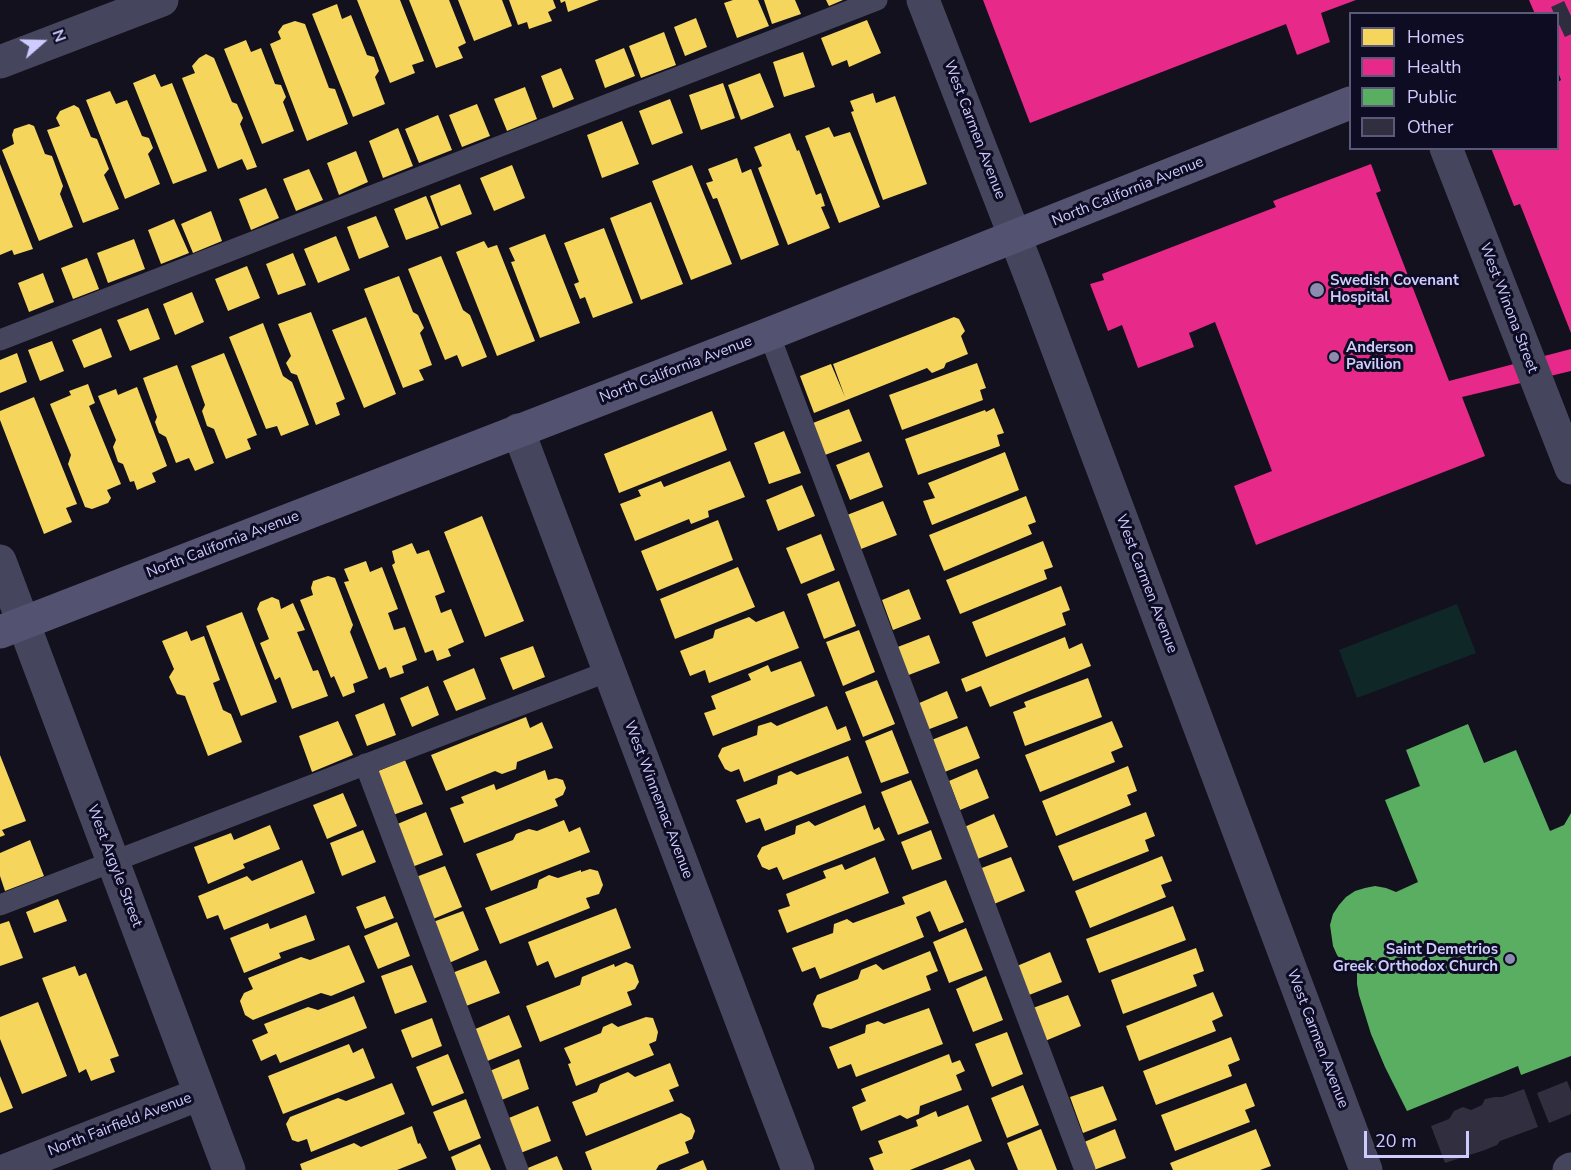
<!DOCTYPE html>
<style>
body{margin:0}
#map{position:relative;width:1571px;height:1170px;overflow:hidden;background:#12111d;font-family:"Nunito Sans",sans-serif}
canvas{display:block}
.legend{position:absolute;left:1349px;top:12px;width:210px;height:138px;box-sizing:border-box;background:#0e0c22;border:2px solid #5b597a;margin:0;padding:8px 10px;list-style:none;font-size:18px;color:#ceccff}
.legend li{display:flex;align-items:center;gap:12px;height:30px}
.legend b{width:30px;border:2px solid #5b597a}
.north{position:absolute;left:12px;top:12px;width:60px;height:60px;-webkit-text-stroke:4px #0e0c22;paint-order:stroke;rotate:70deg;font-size:16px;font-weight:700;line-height:24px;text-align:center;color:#ceccff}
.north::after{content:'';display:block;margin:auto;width:21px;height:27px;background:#ceccff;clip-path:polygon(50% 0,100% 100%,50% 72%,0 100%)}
.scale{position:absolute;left:1364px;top:1131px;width:105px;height:27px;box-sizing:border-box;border:3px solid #ceccff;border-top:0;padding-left:8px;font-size:18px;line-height:21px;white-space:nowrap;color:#ceccff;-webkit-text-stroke:4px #0e0c22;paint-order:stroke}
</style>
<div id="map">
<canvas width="1571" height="1170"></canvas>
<ul class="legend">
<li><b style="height:16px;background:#f6d55c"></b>Homes</li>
<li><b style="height:16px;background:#e7298a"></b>Health</li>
<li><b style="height:16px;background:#5aae61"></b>Public</li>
<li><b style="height:16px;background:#302e3f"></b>Other</li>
</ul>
<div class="north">N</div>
<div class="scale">20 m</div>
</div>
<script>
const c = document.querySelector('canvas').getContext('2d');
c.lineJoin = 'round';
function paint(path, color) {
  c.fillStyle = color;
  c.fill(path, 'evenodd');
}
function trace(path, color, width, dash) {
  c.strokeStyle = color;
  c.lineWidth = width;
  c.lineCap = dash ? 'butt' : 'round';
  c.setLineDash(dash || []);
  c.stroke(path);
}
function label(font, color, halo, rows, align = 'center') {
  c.font = font + ' "Nunito Sans",sans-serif';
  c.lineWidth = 6;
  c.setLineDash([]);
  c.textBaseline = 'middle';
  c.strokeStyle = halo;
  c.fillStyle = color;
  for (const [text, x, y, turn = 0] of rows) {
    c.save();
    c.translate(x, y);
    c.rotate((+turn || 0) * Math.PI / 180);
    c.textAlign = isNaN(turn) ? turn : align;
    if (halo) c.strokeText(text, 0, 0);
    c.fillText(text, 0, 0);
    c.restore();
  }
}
paint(new Path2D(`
 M1457,604L1476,653L1357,698L1339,650Z`), '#0f2827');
paint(new Path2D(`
 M357,0H400L424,61L412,65L415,73L390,83Z
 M409,0H449L466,43L458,47L463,58L436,68Z
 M458,0H502L512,26L474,41Z
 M509,0H553L556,8L548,12L552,21L529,29L527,22L518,25Z
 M560,0H599L568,12L565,1L561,3Z
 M733,0H758L769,26L737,38L724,3Z
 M764,0H795L801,14L772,24Z
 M826,0H843L829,6Z
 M337,4L342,19L351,15L367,55L374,57L379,71L375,77L385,104L353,117L312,14Z
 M696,18L707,47L685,56L674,27Z
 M867,20L881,53L849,67L847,60L832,66L821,38Z
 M295,21L305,24L329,88L335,89L348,124L307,141L270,44L281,39L278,32L283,25Z
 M664,32L676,65L641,78L629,46Z
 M246,40L251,52L261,48L275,84L281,85L286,97L283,102L294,131L262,144L224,49Z
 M624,48L635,76L605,88L595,60Z
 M803,52L815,87L784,97L773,62Z
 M206,54L214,58L232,102L237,104L243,118L240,124L257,167L247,170L242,159L218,169L182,78L195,73L192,66L199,58Z
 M561,68L574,99L553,108L541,76Z
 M760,73L774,107L741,120L728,85Z
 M155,74L161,87L172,83L207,171L173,184L133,83Z
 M723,83L735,118L701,130L689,95Z
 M525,87L537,119L507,131L494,99Z
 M110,91L116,104L127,100L142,136L149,138L153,148L148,154L160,184L125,199L86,100Z
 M873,93L876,103L895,96L927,184L883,200L851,112L854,111L850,101Z
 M670,99L683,133L652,145L639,111Z
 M477,104L490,136L462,147L449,115Z
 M74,105L79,108L91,137L97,139L109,169L104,175L119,209L83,223L47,130L60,126L56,118L60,111Z
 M438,115L452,150L419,163L405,129Z
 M622,121L639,164L602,178L587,135Z
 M29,124L34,126L45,154L52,156L63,186L60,194L73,227L39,241L2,150L14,144L12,135L14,129Z
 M829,127L834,137L850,132L880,207L839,223L805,136Z
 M398,128L413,166L383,178L369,141Z
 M790,133L797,151L799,150L816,195L821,193L825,206L821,207L830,228L788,245L758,168L762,166L754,147Z
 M356,151L368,182L339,195L327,163Z
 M737,158L742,173L751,169L779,245L741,260L717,198L713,199L706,183L713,181L708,169Z
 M0,164L33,249L14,255L12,250L0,255Z
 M512,165L525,198L494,211L480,178Z
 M692,165L732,264L691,280L652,181Z
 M309,169L323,200L296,211L283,179Z
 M460,184L472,214L441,226L430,196Z
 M266,188L279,218L251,230L239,199Z
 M426,196L439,228L406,240L394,209Z
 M651,202L683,284L641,300L610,218Z
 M211,211L222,241L193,253L181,224Z
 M376,216L389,247L359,259L347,227Z
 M174,219L189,253L161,264L148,230Z
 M604,228L633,303L593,318L585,297L580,299L574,284L579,282L564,243Z
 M545,234L580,323L540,338L511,262L515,261L509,248Z
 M336,236L350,270L318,283L304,249Z
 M134,239L145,269L108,283L97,253Z
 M484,241L488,248L497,245L535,341L497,356L456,252Z
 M293,253L306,285L278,295L266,264Z
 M441,256L463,310L470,315L487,357L462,367L457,355L445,360L408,269Z
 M87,258L99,289L73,299L61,268Z
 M247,266L260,298L228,311L215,279Z
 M43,273L54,302L29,312L18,283Z
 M399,276L413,312L418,315L424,328L420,333L432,365L419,370L424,380L403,388L364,289Z
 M192,292L204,322L175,335L163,304Z
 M148,308L160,339L130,351L117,320Z
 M311,312L345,399L336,403L340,415L316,425L297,375L291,373L286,363L291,356L278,324Z
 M366,317L396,394L364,408L332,330Z
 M954,317L959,319L965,331L961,336L968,354L946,363L944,368L932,373L927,368L814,413L800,376L831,364L845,397L833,364Z
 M263,323L283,376L292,382L309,425L281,436L277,426L266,429L229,337Z
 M101,328L112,357L84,368L72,340Z
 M52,341L64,371L40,381L28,350Z
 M17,353L27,382L0,393V360Z
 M224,353L257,435L247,439L251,449L226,459L214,429L207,426L202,411L205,405L191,366Z
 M977,363L986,388L980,390L983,400L902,430L889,395Z
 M177,365L214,463L195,471L189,458L176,463L166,437L159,433L155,422L157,417L143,378Z
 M88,384L95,403L89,406L121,484L107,490L111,498L108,503L92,509L85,507L68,464L71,455L50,404L71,395L69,391Z
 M137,387L167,466L152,473L156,482L137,490L134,481L130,482L123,464L118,462L113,447L116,440L98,396L116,389L118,395Z
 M34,397L77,504L66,508L72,522L44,534L0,420V411Z
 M994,408L1004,433L997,435L1000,446L918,475L905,439L985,410L986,412Z
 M849,409L862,441L825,455L813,423Z
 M712,411L727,450L619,493L604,454Z
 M784,431L801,473L769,484L754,443Z
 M869,452L883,487L850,500L836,465Z
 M1005,452L1019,490L932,525L923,501L935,498L928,483Z
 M730,461L745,497L708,511L709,517L691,524L689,519L635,541L620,504L641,496L638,490L661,481L664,487Z
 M802,485L815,516L778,531L766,500Z
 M1026,496L1036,522L1028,525L1032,534L944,571L929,535Z
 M883,501L897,535L861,549L847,515Z
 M482,516L524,621L485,637L444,532Z
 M718,520L733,560L657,591L641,551Z
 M821,534L835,570L801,584L786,548Z
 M1043,541L1053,567L1044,570L1047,579L960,614L946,580Z
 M412,543L417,554L429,550L445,592L435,596L441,613L451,609L464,642L448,649L451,656L437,661L433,650L425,653L392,565L395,563L392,551Z
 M366,561L370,572L382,567L398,609L388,613L394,630L405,627L417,660L402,666L404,673L390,678L386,667L379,670L344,582L349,581L344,569Z
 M738,567L755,607L675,639L660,599Z
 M328,576L335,578L353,625L350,632L368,678L353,684L355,692L343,697L334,676L331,678L300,600L313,595L311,588L313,581Z
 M839,581L856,626L824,639L807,594Z
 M1061,586L1070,610L1062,613L1066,625L986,657L972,622Z
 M909,589L921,619L893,630L882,600Z
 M272,597L279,600L281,609L293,603L305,630L297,632L313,671L318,670L328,696L292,709L280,677L275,680L260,643L269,639L257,609L260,602Z
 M784,611L799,648L709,683L705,670L690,676L680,651L713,638L715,630L749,617L756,622Z
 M242,612L277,702L241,716L206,626Z
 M859,630L875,672L843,686L826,642Z
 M187,631L191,641L204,636L220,680L213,683L223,710L231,714L242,742L208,756L185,696L177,694L169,677L174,669L162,641Z
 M929,635L940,663L906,676L895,648Z
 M1065,637L1069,649L1082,643L1091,666L990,707L981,686L966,692L961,679Z
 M533,646L545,677L513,690L500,658Z
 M801,661L815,696L713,736L704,713L716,709L711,696L751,680L748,674L768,665L771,672Z
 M474,668L486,699L456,711L443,681Z
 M1088,678L1102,717L1025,746L1013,712L1026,707L1024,702Z
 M877,680L895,724L863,737L845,692Z
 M428,686L439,715L412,727L400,698Z
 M947,691L958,718L927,730L917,704Z
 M384,703L396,735L367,746L355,715Z
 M827,706L837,730L846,726L851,740L744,782L739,769L731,772L725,769L718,756L722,748L757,735L758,726L771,722L777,726Z
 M526,717L530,728L542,722L553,748L517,762L516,769L502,774L495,771L446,791L431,755Z
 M338,721L353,755L312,772L299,736Z
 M1112,721L1123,747L1111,752L1115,762L1040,792L1025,755Z
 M967,726L980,758L942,773L929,741Z
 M892,730L909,773L881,783L865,741Z
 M0,755L26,821L2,830L5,835L0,837Z
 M848,756L862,793L765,831L760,818L746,823L736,800L777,784L778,776L791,771L797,775Z
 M405,760L423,804L393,815L376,772Z
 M1128,766L1137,791L1127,795L1131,805L1056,836L1042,801Z
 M977,769L989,798L960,810L949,781Z
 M545,770L548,780L556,778L563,780L566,788L563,795L555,799L558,806L464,843L450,808L464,803L461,797L494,784L496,790Z
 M911,780L929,823L898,835L881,792Z
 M343,793L357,826L327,839L313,805Z
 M865,805L874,830L879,827L885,840L783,880L777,867L769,870L762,867L757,856L762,847L795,834L796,826L809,821L815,826Z
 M426,812L443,855L412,867L395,825Z
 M1146,812L1155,836L1145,840L1149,851L1073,881L1058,846Z
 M994,814L1008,847L975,860L962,828Z
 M564,820L569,832L580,827L590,852L491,891L476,854L513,840L516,834L529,829L537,831Z
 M270,825L280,849L243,864L245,868L208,884L194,847L231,833L234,840Z
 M363,830L376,862L342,876L330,843Z
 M931,830L942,859L912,870L901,842Z
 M30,840L44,876L5,891L0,876V853Z
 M1162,856L1172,881L1161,885L1166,897L1090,928L1075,891Z
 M875,857L889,893L787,933L778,910L790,906L786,894L826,878L823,871L842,864L845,870Z
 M1011,857L1025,891L994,904L979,869Z
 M302,860L315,893L224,930L218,915L207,919L198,896L247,876L252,881Z
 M445,866L462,907L433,919L416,877Z
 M590,869L598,871L603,885L599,894L586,898L590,908L500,944L485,908L537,888L539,880L549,875L558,878L581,870V872Z
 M946,880L964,922L939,932L930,911L916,917L924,937L820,979L815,967L802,972L792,948L833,933L834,924L847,919L853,923L905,904L902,897Z
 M385,896L394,918L365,929L356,907Z
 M58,899L67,921L34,933L26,912Z
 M1173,906L1186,940L1099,973L1086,939Z
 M616,908L631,948L555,978L548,961L537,966L528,942Z
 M463,911L479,950L449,963L433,922Z
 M306,915L315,940L279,953L281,958L244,973L230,938L268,923L270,929Z
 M9,921L23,958L0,966V924Z
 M397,922L410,956L378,969L364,936Z
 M966,928L983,970L949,983L933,942Z
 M349,945L365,982L331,996L321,993L253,1020L245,1015L240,1001L244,993L253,989L248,978L301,957L310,960Z
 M1196,948L1204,971L1193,975L1197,986L1123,1014L1111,980Z
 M930,951L938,971L926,976L931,990L831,1029L822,1027L813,1004L817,995L858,979L861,970L876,964L883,970Z
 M1050,952L1062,982L1029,995L1017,966Z
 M486,960L500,993L466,1006L452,973Z
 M626,962L633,965L639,982L635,989L627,992L632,1005L540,1042L526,1006L580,985L582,977L614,964L615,967Z
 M412,965L427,1002L395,1014L381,976Z
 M75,966L79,976L86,973L119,1056L110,1059L115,1072L91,1081L86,1069L79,1073L42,978Z
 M986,976L1003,1020L973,1032L956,989Z
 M1213,992L1223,1016L1212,1021L1216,1031L1139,1061L1126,1026Z
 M1068,995L1081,1026L1045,1041L1033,1008Z
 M354,996L367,1028L280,1063L276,1054L261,1061L252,1040L268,1033L264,1024L308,1007L318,1010Z
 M38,1002L67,1076L22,1094L0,1039V1017Z
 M929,1008L943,1044L856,1077L851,1064L838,1069L829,1047L865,1033L866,1025L878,1021L884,1024Z
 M509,1015L522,1047L485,1062L473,1030Z
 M646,1017L653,1018L658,1032L656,1041L649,1044L654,1055L576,1086L568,1064L571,1063L564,1048L601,1033L603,1027L612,1023L618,1027Z
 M432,1018L442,1046L412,1058L401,1030Z
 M1007,1032L1023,1074L992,1087L975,1044Z
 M1231,1037L1240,1060L1228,1065L1232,1076L1156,1105L1143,1071Z
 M349,1044L353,1053L363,1048L375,1078L283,1114L268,1076Z
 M448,1054L464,1093L432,1106L416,1067Z
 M949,1054L952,1063L960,1060L965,1071L956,1075L962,1090L920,1106L919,1114L907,1119L900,1115L861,1131L852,1107L866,1101L861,1089Z
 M519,1059L529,1089L499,1101L487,1072Z
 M670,1063L679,1086L669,1090L674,1101L586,1136L572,1102L597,1092L600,1084L628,1072L635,1077Z
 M0,1076L13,1108L0,1113Z
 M392,1083L405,1114L311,1152L307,1139L298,1142L292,1140L286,1124L290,1117L338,1098L346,1101Z
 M1246,1083L1255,1106L1245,1110L1250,1122L1175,1151L1161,1115Z
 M1023,1085L1039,1125L1007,1138L991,1098Z
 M1103,1086L1117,1120L1083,1133L1070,1097Z
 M466,1099L481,1138L449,1151L433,1112Z
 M968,1105L982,1141L910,1170H874L869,1158L883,1153L878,1141L918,1126L916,1120L936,1111L938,1117Z
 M538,1106L551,1141L518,1154L504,1120Z
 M681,1113L690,1118L695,1131L692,1139L685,1142L689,1153L659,1165L656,1170H592L585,1152Z
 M412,1126L418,1144L420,1143L427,1158L397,1170H302L300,1164L354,1143L361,1147Z
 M1041,1129L1057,1170H1018L1007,1143Z
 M1115,1129L1126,1158L1094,1170L1082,1143Z
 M1256,1129L1271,1166L1260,1170H1173L1170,1163Z
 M480,1144L491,1170H456L451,1157Z
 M557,1156L563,1170H523Z
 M970,1159L975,1170H942Z
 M703,1160L707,1170H679Z`), '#f6d55c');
paint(new Path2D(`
 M983,0H1356L1321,13L1330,42L1297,55L1286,24L1030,123Z
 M1529,0H1571V333L1520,204L1514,206L1491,148H1558V82L1561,80L1558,72V14H1535Z
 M1371,164L1381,191L1376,193L1449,381L1571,349V371L1462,397L1485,456L1256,545L1234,486L1272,471L1215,322L1189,333L1194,347L1138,368L1122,325L1108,331L1090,284L1104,280L1102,274L1276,207L1273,201Z`), '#e7298a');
paint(new Path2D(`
 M1468,724L1484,763L1516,750L1550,831L1564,825L1571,813V1056L1521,1075L1518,1066L1407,1111L1385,1067L1371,1034L1359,995L1357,984V972L1344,964L1337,955L1333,946L1330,925L1333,914L1339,905L1346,897L1355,891L1365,888L1375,886L1386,888L1396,892L1418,882L1385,800L1420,786L1406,750Z`), '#5aae61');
paint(new Path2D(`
 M1567,1081L1571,1091V1114L1549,1123L1537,1093Z
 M1524,1089L1538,1127L1500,1141L1497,1145L1485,1150L1445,1163L1431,1126L1449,1119L1454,1111L1463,1107L1471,1110L1482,1105L1485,1099L1495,1097H1502Z`), '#302e3f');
trace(new Path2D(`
 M1558,22L1571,16`), '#2e2d3f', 33, [33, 16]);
trace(new Path2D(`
 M769,334L1085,1170
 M0,340L877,0
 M365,764L518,1170
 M0,905L609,671`), '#45465e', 21);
trace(new Path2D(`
 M923,0L1031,278L1366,1170
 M0,62L162,0
 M1446,148L1571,468
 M518,430L798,1170
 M0,561L229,1170
 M6,1170L200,1094
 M1569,1170L1571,1169`), '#45465e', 33);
trace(new Path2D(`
 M0,632L769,334L1350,103`), '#535271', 33);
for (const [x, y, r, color] of [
 [1317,290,8,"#8c8bb0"],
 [1334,357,6,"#8c8bb0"],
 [1510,959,6,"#8c8bb0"]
]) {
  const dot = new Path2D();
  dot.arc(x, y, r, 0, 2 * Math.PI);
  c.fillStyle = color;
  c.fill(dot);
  trace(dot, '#0e0c22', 2);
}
label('15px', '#ceccff', '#0e0c22', [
 ["West Carmen Avenue",974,130,69],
 ["North California Avenue",1128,192,-22],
 ["West Winona Street",1508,308,69],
 ["North California Avenue",676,370,-21],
 ["North California Avenue",223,545,-21],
 ["West Carmen Avenue",1146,584,69],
 ["West Winnemac Avenue",658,800,69],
 ["West Argyle Street",114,866,69],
 ["West Carmen Avenue",1317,1039,69],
 ["North Fairfield Avenue",120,1125,-21]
]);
label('bold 15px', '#ceccff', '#0e0c22', [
 ["Swedish Covenant",1330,281],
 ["Hospital",1330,298],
 ["Anderson",1346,348],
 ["Pavilion",1346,365],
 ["Saint Demetrios",1498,950,"right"],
 ["Greek Orthodox Church",1498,967,"right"]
], 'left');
</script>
